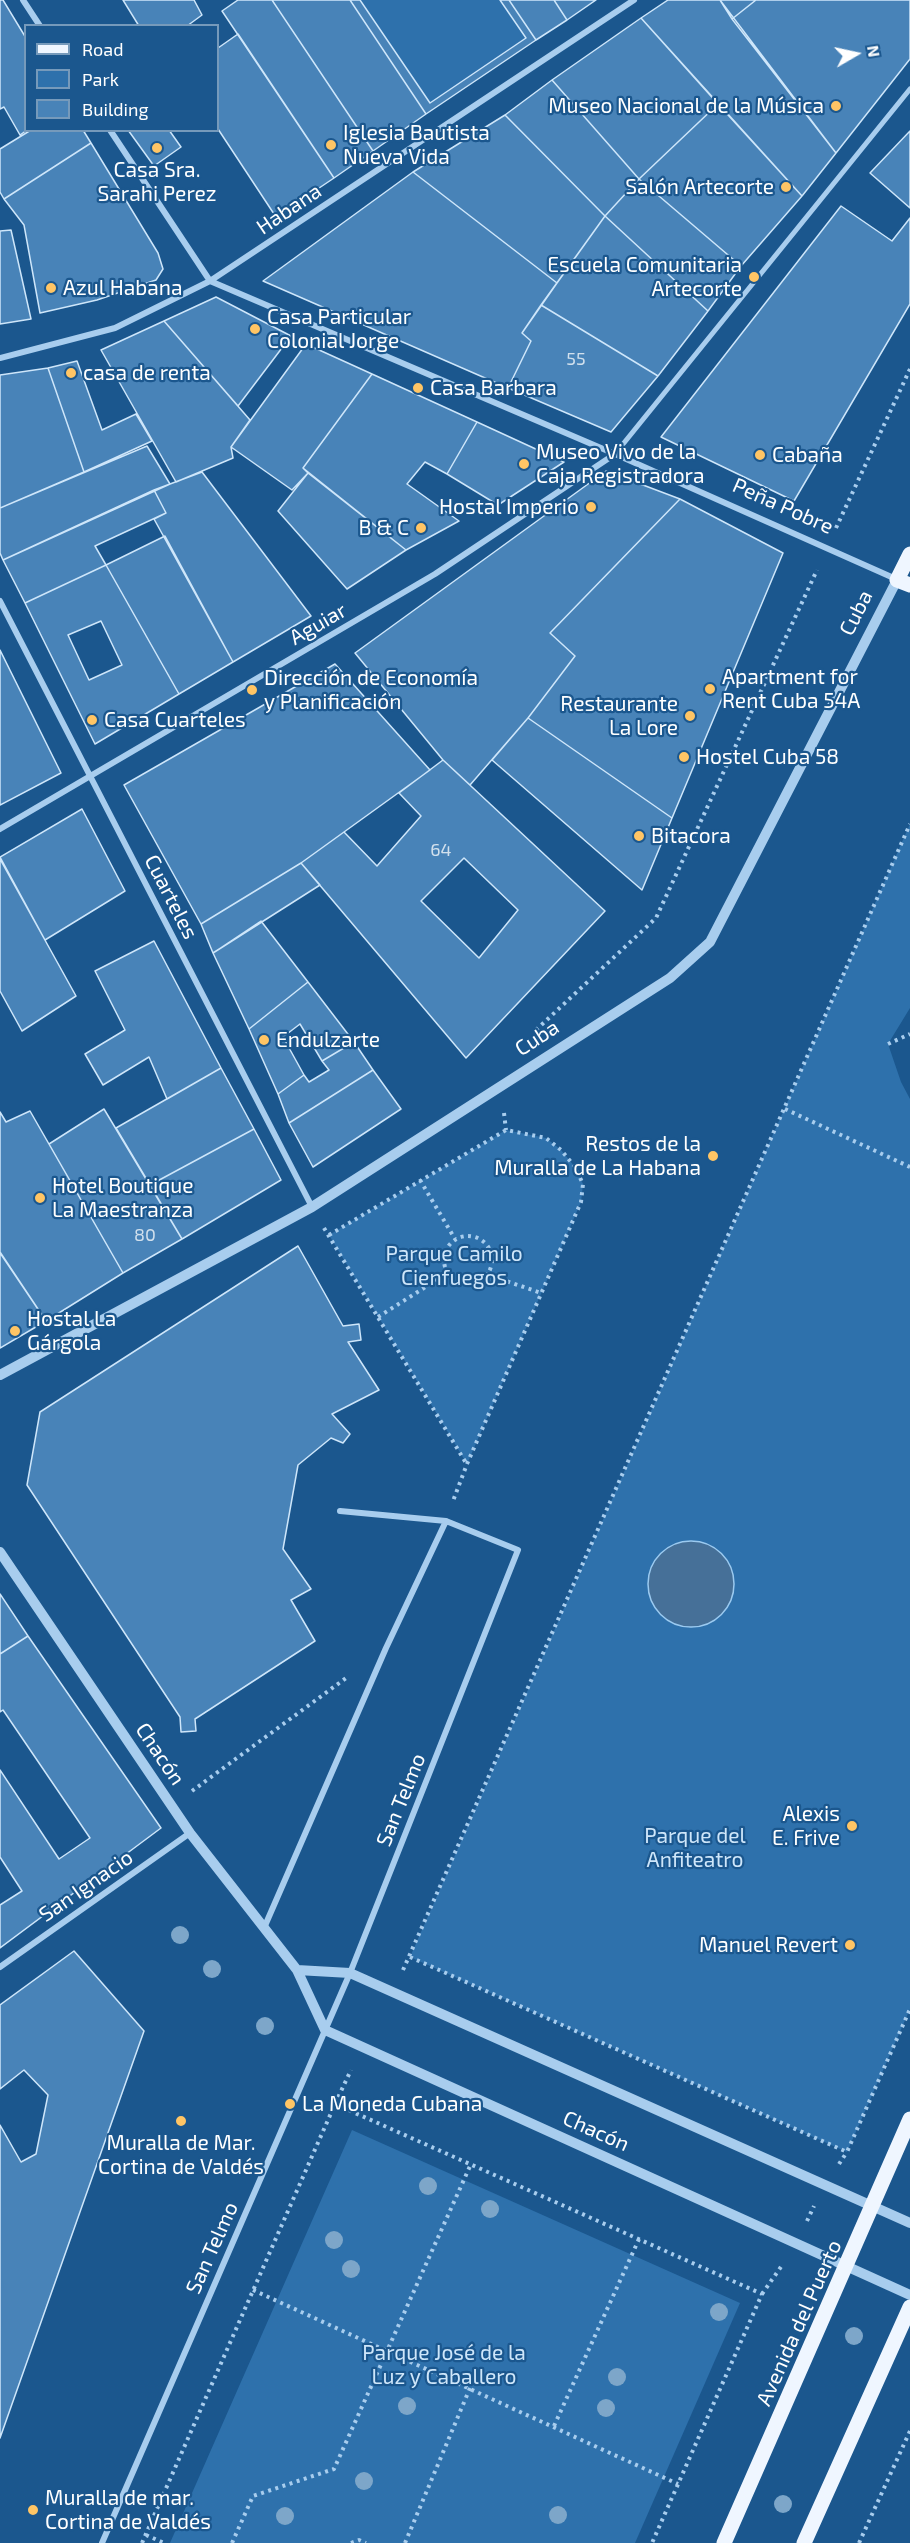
<!DOCTYPE html>
<meta charset="utf-8">
<style>
body{margin:0}
#map{position:relative;width:910px;height:2543px;overflow:hidden;background:#1b578e;font-family:"Exo 2",sans-serif}
canvas{display:block}
.legend{position:absolute;left:24px;top:24px;width:195px;height:108px;box-sizing:border-box;background:#1b578e;border:2px solid #769abb;margin:0;padding:8px 10px;list-style:none;font-size:18px;color:#fff}
.legend li{display:flex;align-items:center;gap:12px;height:30px}
.legend b{width:30px;border:2px solid #769abb}
.north{position:absolute;left:826px;top:24px;width:60px;height:60px;-webkit-text-stroke:4px #1b578e;paint-order:stroke;rotate:81deg;font-size:16px;font-weight:700;line-height:24px;text-align:center;color:#fff}
.north::after{content:'';display:block;margin:auto;width:21px;height:27px;background:#fff;clip-path:polygon(50% 0,100% 100%,50% 72%,0 100%)}
</style>
<div id="map">
<canvas width="910" height="2543"></canvas>
<ul class="legend">
<li><b style="height:8px;background:#eff6ff"></b>Road</li>
<li><b style="height:16px;background:#2e71ac"></b>Park</li>
<li><b style="height:16px;background:#4883b8"></b>Building</li>
</ul>
<div class="north">N</div>
</div>
<script>
const c = document.querySelector('canvas').getContext('2d');
c.lineJoin = 'round';
function paint(path, color) {
  c.fillStyle = color;
  c.fill(path, 'evenodd');
}
function trace(path, color, width, dash) {
  c.strokeStyle = color;
  c.lineWidth = width;
  c.lineCap = dash ? 'butt' : 'round';
  c.setLineDash(dash || []);
  c.stroke(path);
}
function label(font, color, halo, rows, align = 'center') {
  c.font = font + ' "Exo 2",sans-serif';
  c.lineWidth = 4.5;
  c.setLineDash([]);
  c.textBaseline = 'middle';
  c.strokeStyle = halo;
  c.fillStyle = color;
  for (const [text, x, y, turn = 0] of rows) {
    c.save();
    c.translate(x, y);
    c.rotate((+turn || 0) * Math.PI / 180);
    c.textAlign = isNaN(turn) ? turn : align;
    if (halo) c.strokeText(text, 0, 0);
    c.fillText(text, 0, 0);
    c.restore();
  }
}
paint(new Path2D(`
 M360,0H500L526,38L430,103Z
 M910,824V1008L888,1044L901,1082L910,1099V2009L847,2152L410,1957Z
 M506,1130L546,1138L561,1150L575,1167L583,1184L581,1202L467,1464L329,1235Z
 M352,2130L740,2303L635,2543H170Z`), '#2e71ac');
const water = new Path2D(`
 M648 1584a43 43 0 1 1 86 0a43 43 0 1 1-86 0Z`);
paint(water, '#467098');
trace(water, '#9bcaf0', 1.5);
const building = new Path2D(`
 M0,0H3L26,38L27,130L20,135L4,107L0,109Z
 M123,0H194L202,15L187,26H139Z
 M238,0H272L373,151L334,178L222,11Z
 M272,0H350L426,114L373,151Z
 M350,0H360L430,103L526,38L500,0H509L536,40L426,114Z
 M509,0H554L567,20L536,40Z
 M554,0H596L567,20Z
 M668,0H720L836,153L802,196L641,18Z
 M720,0H756L732,19Z
 M756,0H910V59L836,153L732,19Z
 M641,18L718,104L639,179L552,80Z
 M238,34L334,178L276,217L218,129V48Z
 M552,80L639,179L605,216L505,115Z
 M718,104L802,196L741,266L639,179Z
 M505,115L605,216L557,283L413,172Z
 M31,130H83L91,143L4,199L0,192V149Z
 M128,130H169L181,147L154,166Z
 M910,131V208L870,173Z
 M91,143L158,253L163,269L156,280L97,300L40,313L24,225L4,199Z
 M413,172L557,283L522,333L531,341L508,388L263,281Z
 M639,179L741,266L708,311L605,216Z
 M841,206L892,241L910,218V304L794,501L661,437Z
 M605,216L708,311L658,376L541,305Z
 M11,230L31,319L0,324V231Z
 M216,297L291,336L238,406L164,321Z
 M541,305L658,376L611,432L508,388L531,341L522,333Z
 M164,321L250,420L231,447L233,458L176,482L101,350Z
 M306,344L372,374L303,468L308,473L292,490L231,447Z
 M77,361L102,430L136,414L152,441L84,472L48,368Z
 M48,368L84,472L0,508V375Z
 M372,374L477,422L447,474L425,462L407,484L459,521L406,550L303,468Z
 M477,422L564,462L498,505L447,474Z
 M147,446L170,484L3,560L0,553V508Z
 M606,471L680,499L550,633L575,656L528,718L470,785L443,760L355,653Z
 M202,472L311,616L233,662L154,519L166,513L154,490Z
 M308,473L406,550L347,589L278,511Z
 M154,490L166,513L95,546L106,565L25,603L3,560Z
 M680,499L783,553L672,818L528,718L575,656L550,633Z
 M165,536L233,662L179,694L106,565Z
 M106,565L179,694L95,744L25,603ZM101,621L122,665L89,680L68,635Z
 M0,650L61,773L0,805Z
 M335,664L430,770L301,863L201,924L124,785Z
 M528,718L672,818L642,890L492,760Z
 M443,760L605,911L466,1058L301,863L344,832L377,866L421,816L399,793ZM464,858L518,910L479,958L421,901Z
 M82,809L125,891L45,940L0,857Z
 M0,859L76,996L22,1031L0,991Z
 M301,863L320,885L213,953L201,924Z
 M261,921L308,982L249,1029L213,953Z
 M154,941L221,1068L167,1099L149,1057L103,1085L85,1054L125,1030L95,971Z
 M308,982L354,1042L322,1061L300,1024L283,1037L304,1075L278,1094L249,1029Z
 M354,1042L373,1070L289,1123L278,1094L304,1075L309,1082L329,1070L322,1061Z
 M221,1068L254,1129L150,1185L116,1128Z
 M373,1070L401,1109L313,1167L289,1123Z
 M104,1109L182,1239L123,1273L49,1144Z
 M30,1111L123,1273L46,1321L0,1252V1112L6,1122Z
 M254,1129L281,1180L182,1239L150,1185Z
 M298,1246L343,1326L359,1324L361,1340L348,1342L379,1390L332,1414L350,1434L343,1443L331,1438L298,1465L283,1549L311,1589L291,1600L315,1641L195,1719L196,1731L181,1732L180,1717L27,1485L40,1412Z
 M0,1253L46,1321L0,1348Z
 M0,1594L28,1636L0,1654Z
 M28,1636L161,1828L0,1948V1905L22,1891L0,1857V1770L59,1859L90,1838L3,1710L0,1712V1654Z
 M74,1951L144,2031L0,2438V2125L21,2162L36,2154L48,2095L24,2070L0,2089V2005Z`);
paint(building, '#4883b8');
trace(building, '#cee6fa', 1.5);
trace(new Path2D(`
 M836,528L910,369
 M536,1030L656,918L817,570
 M888,1044L910,1034
 M785,1109L910,1167
 M504,1113L506,1130
 M420,1180L455,1239
 M324,1228L466,1463
 M329,1235L506,1130L546,1138L561,1150L575,1167L583,1184L581,1202L467,1464L453,1501
 M444 1260a24 24 0 1 1 48 0a24 24 0 1 1-48 0Z
 M486,1274L541,1293
 M378,1317L446,1274
 M192,1791L346,1678
 M410,1957L847,2152L910,2009
 M403,1970L910,824
 M335,2104L351,2070
 M839,2164L847,2152
 M807,2221L814,2206
 M253,2290L678,2484
 M762,2294L783,2264
 M554,2426L639,2239
 M146,2535L164,2543
 M142,2543L335,2104L762,2294L652,2543
 M232,2543L253,2496L334,2469L471,2164
 M351,2543L359,2540L366,2543
 M405,2543L470,2388
 M859,2543L910,2431`), '#a8cdee', 4, [3, 4.5]);
trace(new Path2D(`
 M615,454L910,89`), '#a8cdee', 5);
trace(new Path2D(`
 M23,0L40,26
 M110,130L210,281L615,454L896,579
 M0,358L115,328L210,281L634,0
 M0,601L312,1207
 M0,829L435,574L615,454
 M340,1511L446,1521
 M0,1967L190,1833
 M102,2543L350,1973L518,1550L446,1521L386,1648L264,1928`), '#a8cdee', 6);
trace(new Path2D(`
 M0,1375L312,1207L670,978L710,942L897,580
 M0,1552L190,1833L297,1970L325,2030L910,2295
 M297,1970L350,1973L910,2223`), '#a8cdee', 10);
trace(new Path2D(`
 M910,554L897,580L910,585
 M724,2543L910,2119
 M804,2543L910,2307`), '#eff6ff', 15);
c.fillStyle = '#7da6c9';
for (const [x, y] of [
 [180,1935],
 [212,1969],
 [265,2026],
 [428,2186],
 [490,2209],
 [334,2240],
 [351,2269],
 [719,2312],
 [854,2336],
 [617,2377],
 [407,2406],
 [606,2408],
 [364,2481],
 [783,2504],
 [558,2515],
 [285,2516]
]) {
  c.beginPath();
  c.arc(x, y, 9, 0, 2 * Math.PI);
  c.fill();
}
for (const [x, y, r, color] of [
 [836,106,6,"#ffc565"],
 [331,145,6,"#ffc565"],
 [157,148,6,"#ffc565"],
 [786,187,6,"#ffc565"],
 [754,277,6,"#ffc565"],
 [51,288,6,"#ffc565"],
 [255,329,6,"#ffc565"],
 [71,373,6,"#ffc565"],
 [418,388,6,"#ffc565"],
 [760,455,6,"#ffc565"],
 [524,464,6,"#ffc565"],
 [591,507,6,"#ffc565"],
 [421,528,6,"#ffc565"],
 [710,689,6,"#ffc565"],
 [252,690,6,"#ffc565"],
 [690,716,6,"#ffc565"],
 [92,720,6,"#ffc565"],
 [684,757,6,"#ffc565"],
 [639,836,6,"#ffc565"],
 [264,1040,6,"#ffc565"],
 [713,1156,6,"#ffc565"],
 [40,1198,6,"#ffc565"],
 [15,1331,6,"#ffc565"],
 [852,1826,6,"#ffc565"],
 [850,1945,6,"#ffc565"],
 [290,2104,6,"#ffc565"],
 [181,2121,6,"#ffc565"],
 [33,2510,6,"#ffc565"]
]) {
  const dot = new Path2D();
  dot.arc(x, y, r, 0, 2 * Math.PI);
  c.fillStyle = color;
  c.fill(dot);
  trace(dot, '#1b578e', 2);
}
label('18px', '#d1e0ed', null, [
 ["55",576,359],
 ["64",441,850],
 ["80",145,1235]
]);
label('21px', '#fff', '#1b578e', [
 ["Museo Nacional de la Música",824,106,"right"],
 ["Iglesia Bautista",343,133],
 ["Nueva Vida",343,157],
 ["Casa Sra.",157,170,"center"],
 ["Sarahi Perez",157,194,"center"],
 ["Salón Artecorte",774,187,"right"],
 ["Escuela Comunitaria",742,265,"right"],
 ["Artecorte",742,289,"right"],
 ["Azul Habana",63,288],
 ["Casa Particular",267,317],
 ["Colonial Jorge",267,341],
 ["casa de renta",83,373],
 ["Casa Barbara",430,388],
 ["Museo Vivo de la",536,452],
 ["Caja Registradora",536,476],
 ["Cabaña",772,455],
 ["Hostal Imperio",579,507,"right"],
 ["B & C",409,528,"right"],
 ["Apartment for",722,677],
 ["Rent Cuba 54A",722,701],
 ["Dirección de Economía",264,678],
 ["y Planificación",264,702],
 ["Restaurante",678,704,"right"],
 ["La Lore",678,728,"right"],
 ["Casa Cuarteles",104,720],
 ["Hostel Cuba 58",696,757],
 ["Bitacora",651,836],
 ["Endulzarte",276,1040],
 ["Restos de la",701,1144,"right"],
 ["Muralla de La Habana",701,1168,"right"],
 ["Hotel Boutique",52,1186],
 ["La Maestranza",52,1210],
 ["Hostal La",27,1319],
 ["Gárgola",27,1343],
 ["Alexis",840,1814,"right"],
 ["E. Frive",840,1838,"right"],
 ["Manuel Revert",838,1945,"right"],
 ["La Moneda Cubana",302,2104],
 ["Muralla de Mar.",181,2143,"center"],
 ["Cortina de Valdés",181,2167,"center"],
 ["Muralla de mar.",45,2498],
 ["Cortina de Valdés",45,2522]
], 'left');
label('21px', '#fff', '#1b578e', [
 ["Habana",289,209,-34],
 ["Peña Pobre",783,506,24],
 ["Cuba",856,613,-63],
 ["Aguiar",318,624,-30],
 ["Cuarteles",171,897,63],
 ["Cuba",537,1038,-33],
 ["Chacón",160,1754,56],
 ["San Telmo",401,1800,-68],
 ["San Ignacio",86,1886,-35],
 ["Chacón",596,2131,24],
 ["San Telmo",212,2248,-66],
 ["Avenida del Puerto",799,2323,-66]
]);
label('21px', '#cee6fa', '#1b578e', [
 ["Parque Camilo",454,1254],
 ["Cienfuegos",454,1278],
 ["Parque del",695,1836],
 ["Anfiteatro",695,1860],
 ["Parque José de la",444,2353],
 ["Luz y Caballero",444,2377]
]);
</script>
